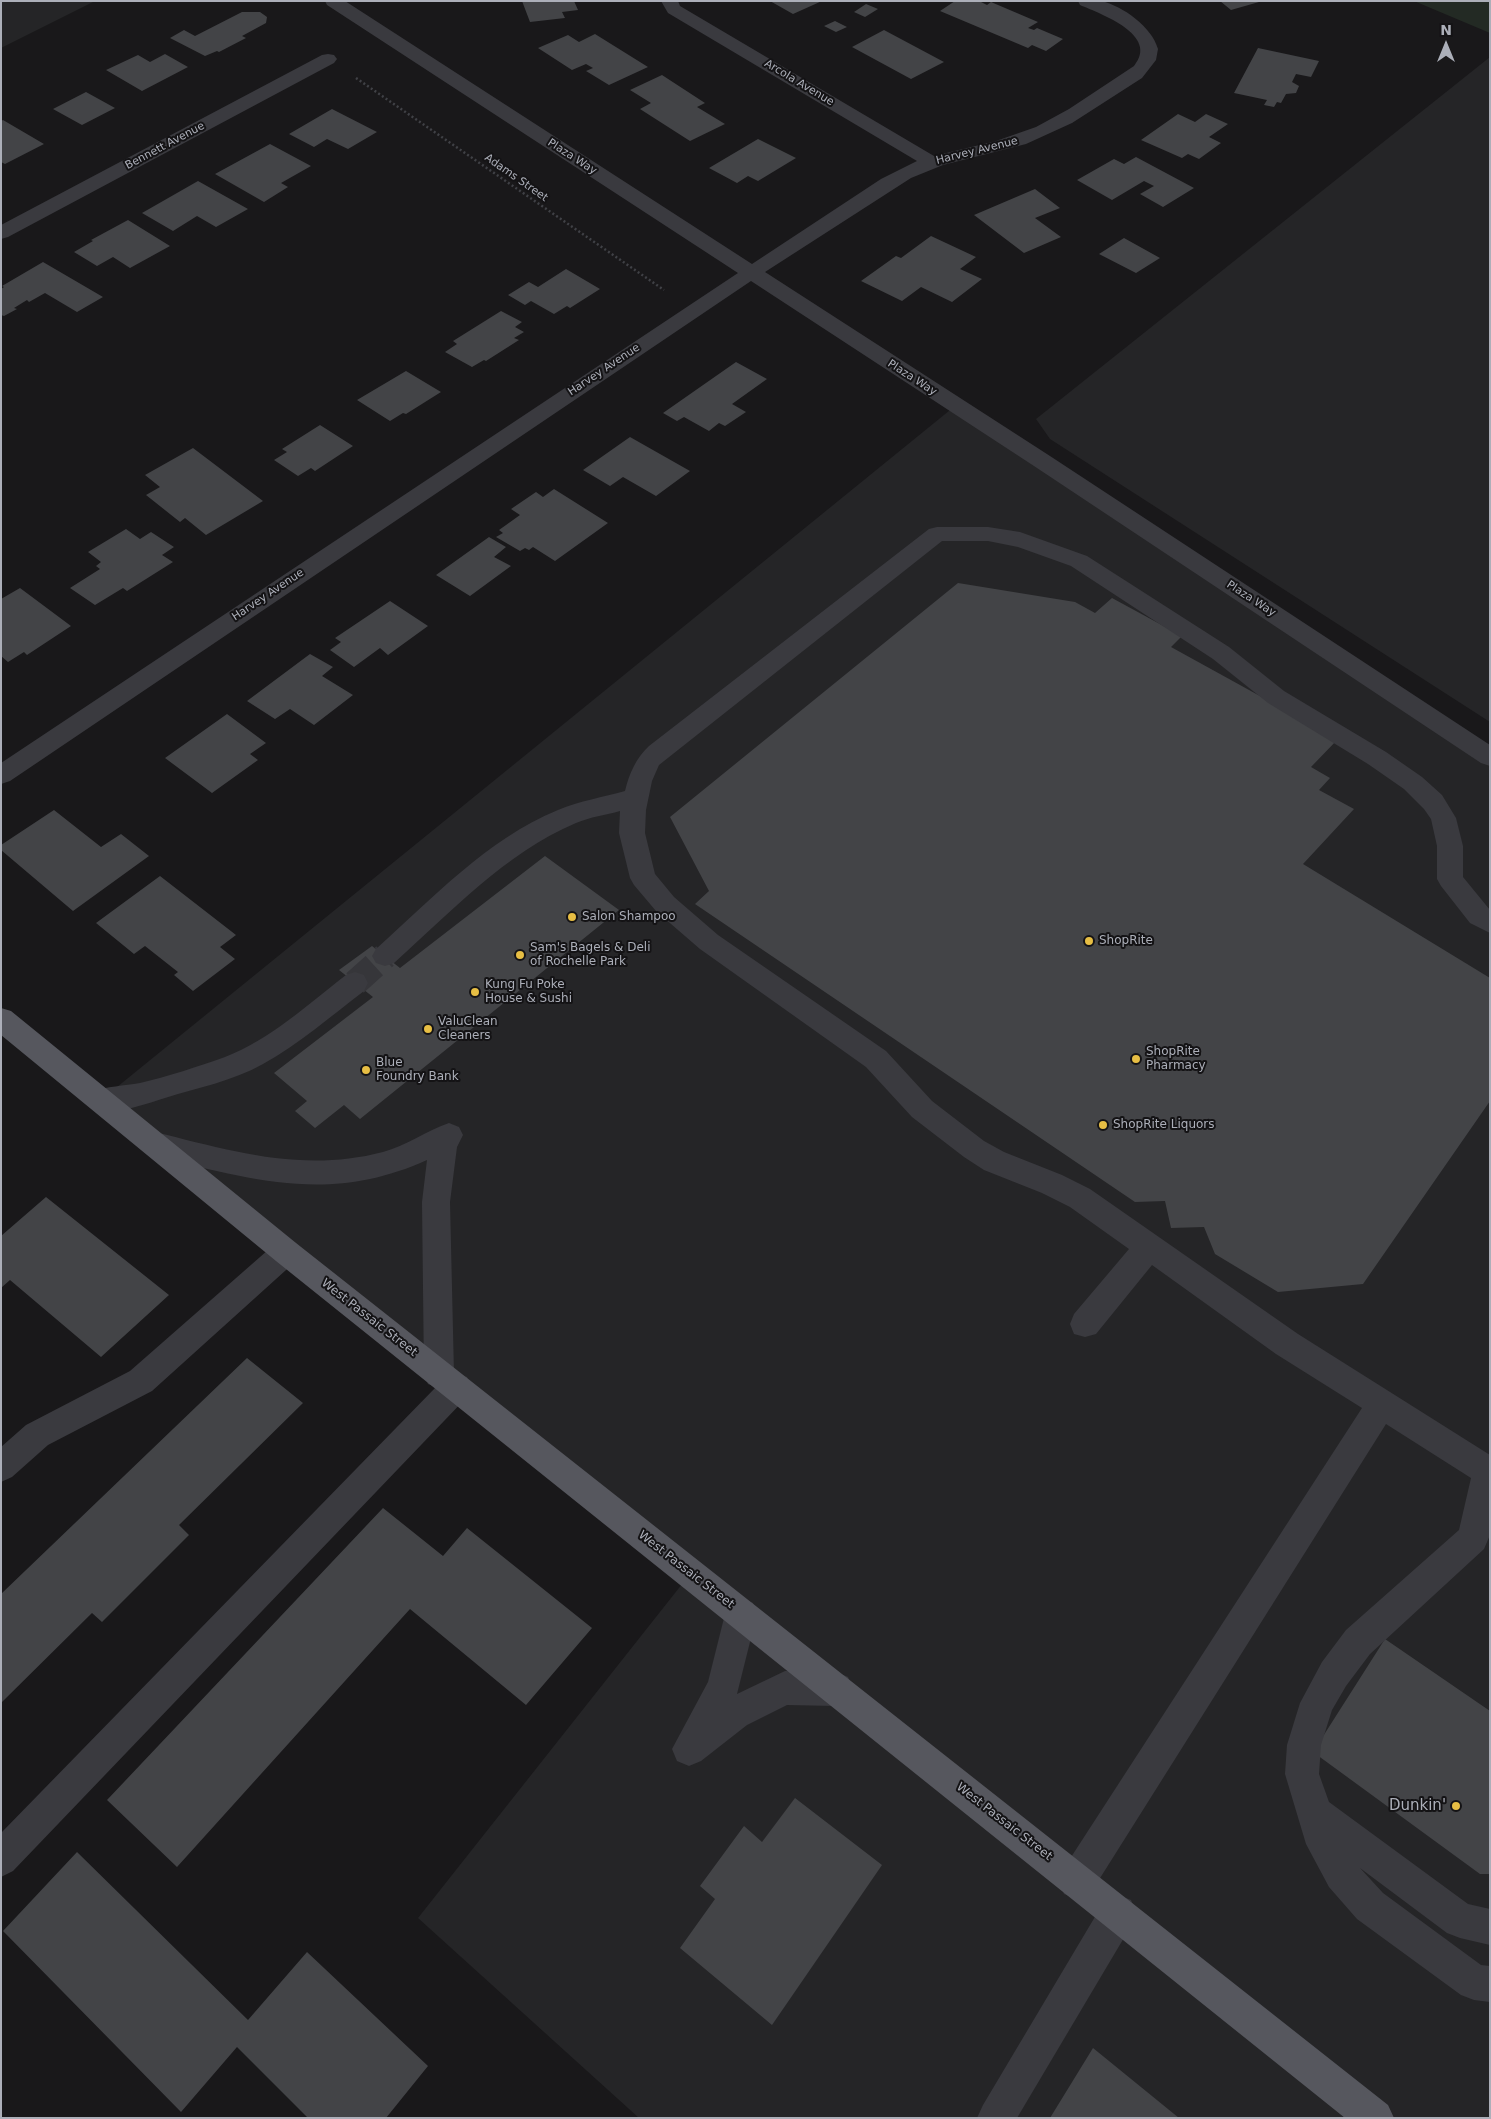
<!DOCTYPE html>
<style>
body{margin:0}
#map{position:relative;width:1491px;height:2119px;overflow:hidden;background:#19181a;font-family:"DejaVu Sans",sans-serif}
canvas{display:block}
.frame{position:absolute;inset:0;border:2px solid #acafb9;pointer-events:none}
.north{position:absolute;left:1421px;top:20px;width:50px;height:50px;-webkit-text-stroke:4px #141315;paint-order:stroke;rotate:0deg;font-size:14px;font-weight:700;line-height:20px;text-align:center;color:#acafb9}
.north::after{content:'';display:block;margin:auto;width:18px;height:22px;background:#acafb9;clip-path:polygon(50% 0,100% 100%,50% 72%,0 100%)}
</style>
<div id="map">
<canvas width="1491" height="2119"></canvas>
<div class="frame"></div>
<div class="north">N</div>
</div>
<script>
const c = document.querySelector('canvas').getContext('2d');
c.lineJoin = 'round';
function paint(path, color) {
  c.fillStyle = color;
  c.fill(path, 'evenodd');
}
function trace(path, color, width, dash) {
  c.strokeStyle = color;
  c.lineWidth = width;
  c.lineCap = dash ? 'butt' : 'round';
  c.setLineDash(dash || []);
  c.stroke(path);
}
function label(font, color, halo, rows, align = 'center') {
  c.font = font + ' "DejaVu Sans",sans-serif';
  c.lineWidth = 4;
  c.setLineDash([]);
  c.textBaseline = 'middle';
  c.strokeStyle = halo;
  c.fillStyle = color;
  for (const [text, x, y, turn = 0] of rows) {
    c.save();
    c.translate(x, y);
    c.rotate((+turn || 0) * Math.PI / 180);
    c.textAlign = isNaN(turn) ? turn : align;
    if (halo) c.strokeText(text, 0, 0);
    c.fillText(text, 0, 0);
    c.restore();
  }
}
paint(new Path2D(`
 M1,1H95L1,48Z
 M1490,57V722L1050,439L1036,419Z
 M955,406L1490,757V2118H639L418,1918L690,1574L101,1100Z`), '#252527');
paint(new Path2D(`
 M1414,1H1490V33Z`), '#232a24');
paint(new Path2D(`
 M522,1H574L578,10L562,12L565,18L530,22Z
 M770,1H822L793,14Z
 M955,1H979L987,5L991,2L1038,22L1028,28L1034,30L1037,28L1063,39L1046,51L1032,45L1028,48L940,11Z
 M1220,1H1259V2L1231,10Z
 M866,4L878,9L865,17L854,12Z
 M242,12H260L267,17L266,23L242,36L246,38L219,52L217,51L205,56L170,38L184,30L195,36Z
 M835,21L847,27L836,32L824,26Z
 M884,30L944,62L911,79L852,47Z
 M595,34L648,67L609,85L586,71L593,68L586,64L572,70L538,48L568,35L579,42Z
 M1258,48L1319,61L1311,77L1296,74L1292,82L1299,86L1296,93L1286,94L1281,103L1277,102L1274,107L1264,105L1267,100L1234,93Z
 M165,54L188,67L142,91L106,70L138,55L150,62Z
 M662,75L705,103L697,107L725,124L690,141L640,109L651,103L630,90Z
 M86,92L115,108L82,125L53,109Z
 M332,109L377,132L348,149L327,139L314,147L289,134Z
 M1178,114L1195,122L1206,114L1228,124L1209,137L1221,143L1199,159L1188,154L1182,158L1141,140Z
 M3,120L44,144L5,164L1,162V121Z
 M758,139L796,158L758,181L748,176L737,183L709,168Z
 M270,144L311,166L281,183L288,187L264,202L215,174Z
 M1136,157L1194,188L1163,207L1140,194L1154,186L1144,181L1112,200L1077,180L1114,159L1124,164Z
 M198,181L248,209L216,227L197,216L173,231L142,213Z
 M1035,189L1060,208L1035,218L1061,237L1024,253L974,215Z
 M128,220L170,246L130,268L113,257L97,266L74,252L93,241L91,240Z
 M931,236L976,257L960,269L982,279L952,302L921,287L902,301L861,281L896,256L901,258Z
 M1124,238L1160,258L1136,273L1099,254Z
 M43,262L103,297L77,312L45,293L29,302L27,300L14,308L17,309L4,316L1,315V289L4,287L2,286Z
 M566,269L600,289L570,308L567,306L554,314L531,301L525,305L508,295L529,282L538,287Z
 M501,311L522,322L515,327L524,332L514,338L519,340L486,361L484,360L472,367L445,352L457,344L453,341Z
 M736,362L767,379L732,404L746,412L725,426L719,423L709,431L684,417L677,421L663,413Z
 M406,371L441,392L406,414L403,413L390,421L357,400Z
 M320,425L353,446L315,471L311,468L298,476L274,460L287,452L282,449Z
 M630,437L690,471L656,496L623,477L610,486L583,470Z
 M193,448L263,501L206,535L185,518L180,522L146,495L160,487L145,475Z
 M554,489L608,523L555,561L533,547L529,550L525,548L520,551L496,537L503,533L499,530L520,515L511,509L536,492L543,497Z
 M126,529L140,539L151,532L174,547L162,555L173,562L127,591L123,588L95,605L70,588L100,569L96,566L101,562L88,552Z
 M489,537L506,547L494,557L511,566L470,596L436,575Z
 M958,583L1075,602L1095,613L1112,598L1182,636L1171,647L1338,739L1311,767L1330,778L1319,790L1354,809L1303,864L1490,978V1101L1363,1284L1278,1292L1215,1254L1204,1227L1171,1228L1165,1201L1135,1202L695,904L709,891L670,817Z
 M20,588L71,626L27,655L24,652L8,662L1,656V599Z
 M390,601L428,626L388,655L380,648L354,667L330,650L341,642L335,638Z
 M310,654L333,667L322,676L353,695L314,725L290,709L275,719L247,701Z
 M227,714L266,743L250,754L258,760L212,793L165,758Z
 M54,810L101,847L121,834L149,856L73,911L1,850V845Z
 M545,856L619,910L360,1119L344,1105L315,1128L295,1111L307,1101L274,1073L373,997L339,970L372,946L400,968Z
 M160,876L236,935L220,947L235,959L193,991L174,975L178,972L145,946L134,954L96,923Z
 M46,1197L169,1295L101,1357L10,1280L1,1288V1236Z
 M247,1358L303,1403L179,1525L189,1535L102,1622L92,1613L1,1703V1594Z
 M383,1508L443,1556L467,1528L592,1628L526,1705L410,1609L177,1867L107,1800Z
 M1385,1639L1490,1711V1874H1480L1313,1752Z
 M795,1798L882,1865L772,2025L680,1948L715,1899L700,1886L744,1826L762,1842Z
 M77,1852L248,2020L307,1952L428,2066L386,2118H308L237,2047L181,2112L3,1931Z
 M1093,2048L1179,2118H1050Z`), '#434447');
trace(new Path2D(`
 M355,983L385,956`), '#36363a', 26, [26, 12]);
trace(new Path2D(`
 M356,78L664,290`), '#404146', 2.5, [2, 2.5]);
paint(new Path2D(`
 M325,1H345L752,264L881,179L917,161L668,13L661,1H678L680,6L934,156L996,141L1036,127L1069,109L1134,66C1160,35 1101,14 1080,5L1078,1C1085,1 1094,0 1101,1C1123,6 1152,27 1158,49L1156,60L1142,78L1072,123L1026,144L943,165L911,178L765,272L1050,456L1490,745V766L1481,763L1034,466L751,281L10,781L1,784V763L738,273L327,5Z
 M328,54L334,55L337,59L334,63L8,237L1,239V225L322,55Z
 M937,527H988L1020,532L1087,556L1229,647L1284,691L1386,752L1422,777L1442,795L1456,818L1463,846V877L1490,910V933L1470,923L1441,886L1437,879V846L1431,819L1424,809L1404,789L1368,764L1268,703L1213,659L1071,566L1018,547L988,541H942L659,765L652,781L646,810L645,833L655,874L674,897L718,935L886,1051L932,1101L984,1141L1004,1152L1062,1175L1090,1189L1298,1334L1490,1455V1535L1484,1549L1370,1654L1346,1686L1332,1710L1321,1745L1319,1774L1329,1802L1468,1904L1490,1909V1945L1460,1938L1447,1933L1360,1868L1383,1893L1481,1965L1490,1966V2002L1474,2000L1461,1995L1357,1919L1329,1887L1306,1844L1285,1774L1287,1745L1300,1703L1322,1662L1346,1630L1459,1530L1471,1478L1386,1424L1090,1894L1077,1899L1064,1894L1059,1881L1064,1868L1362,1408L1276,1354L1152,1265L1096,1334L1085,1337L1074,1334L1070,1324L1074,1314L1129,1249L1070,1207L1042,1193L984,1170L964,1157L912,1117L866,1067L700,949L656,911L634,885L630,878L619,833L620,811C606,815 590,817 576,823C505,853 450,913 394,963L385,966L376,963L372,956L376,949C432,899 487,839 558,810C580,801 603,797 625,791C629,774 636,758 649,746L929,529Z
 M355,972L364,975L368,983L364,991C331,1016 299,1044 263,1064C233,1081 197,1088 165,1098C143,1105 114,1116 91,1108L87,1100L91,1092C107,1086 124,1086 140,1083C166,1077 200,1066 225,1057C270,1040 308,1004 346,975Z
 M449,1123L459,1127L463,1135L457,1147L450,1202L454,1374L467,1377L471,1387L467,1397L13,1871L1,1877V1833L436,1387L428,1384L424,1374L422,1202L427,1160C330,1204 253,1180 155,1156L145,1152L141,1144L145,1136L155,1132C232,1151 303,1173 383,1152C406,1146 426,1131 449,1123Z
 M286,1239L296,1243L301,1252L296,1261L152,1391L48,1445L12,1477L1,1482V1447L26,1425L130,1371L276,1243Z
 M741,1598L753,1603L757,1614L737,1694L785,1671L836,1672L848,1677L853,1689L848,1701L836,1706L787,1705L747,1725L701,1761L689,1766L677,1761L672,1749L708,1682L725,1614L729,1603Z
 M1118,1895L1131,1900L1136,1913L1131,1926L1017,2118H977L983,2105L1105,1900Z`), '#3a3a3f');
paint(new Path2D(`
 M1,1008L11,1011L296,1243L1388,2105L1394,2118H1345L276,1261L1,1035Z`), '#56575e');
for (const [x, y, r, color] of [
 [572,917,5,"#e7be44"],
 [1089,941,5,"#e7be44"],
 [520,955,5,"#e7be44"],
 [475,992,5,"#e7be44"],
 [428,1029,5,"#e7be44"],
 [1136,1059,5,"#e7be44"],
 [366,1070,5,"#e7be44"],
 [1103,1125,5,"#e7be44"],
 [1456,1806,5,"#e7be44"]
]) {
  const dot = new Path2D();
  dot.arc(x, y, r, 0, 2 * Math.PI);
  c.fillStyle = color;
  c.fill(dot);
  trace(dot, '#141315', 2);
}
label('11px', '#acafb9', '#141315', [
 ["Arcola Avenue",799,83,31],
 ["Bennett Avenue",165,146,-28],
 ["Harvey Avenue",977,151,-14],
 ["Plaza Way",572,157,33],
 ["Adams Street",516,178,35],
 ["Harvey Avenue",604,370,-34],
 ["Plaza Way",912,378,33],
 ["Harvey Avenue",268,595,-34],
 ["Plaza Way",1251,599,33]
]);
label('12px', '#acafb9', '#141315', [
 ["Salon Shampoo",582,917],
 ["ShopRite",1099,941],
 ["Sam's Bagels & Deli",530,948],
 ["of Rochelle Park",530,962],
 ["Kung Fu Poke",485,985],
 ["House & Sushi",485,999],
 ["ValuClean",438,1022],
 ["Cleaners",438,1036],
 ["ShopRite",1146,1052],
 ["Pharmacy",1146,1066],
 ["Blue",376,1063],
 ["Foundry Bank",376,1077],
 ["ShopRite Liquors",1113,1125]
], 'left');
label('12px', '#acafb9', '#141315', [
 ["West Passaic Street",369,1318,38],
 ["West Passaic Street",686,1570,38],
 ["West Passaic Street",1004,1822,38]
]);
label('15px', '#acafb9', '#141315', [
 ["Dunkin'",1446,1806]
], 'right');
</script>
